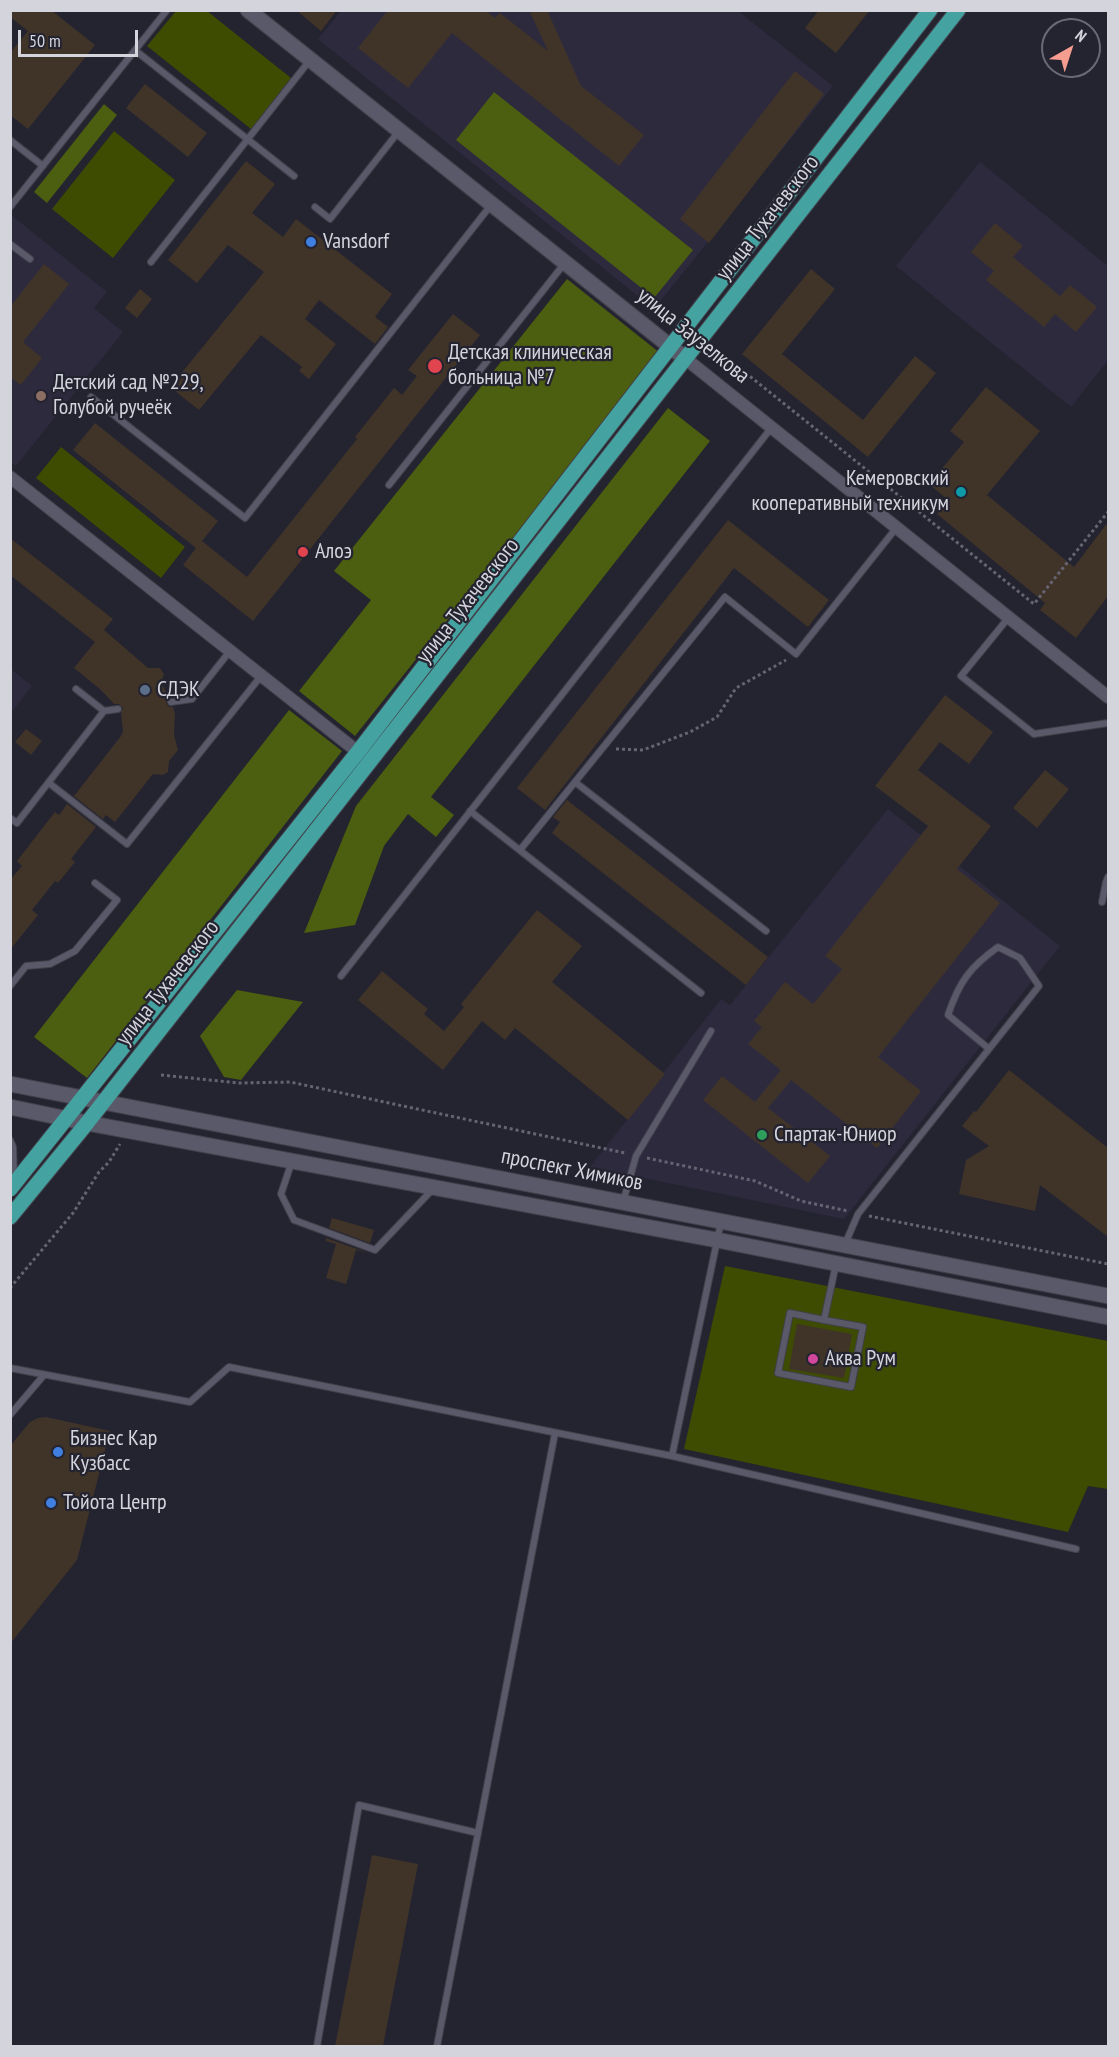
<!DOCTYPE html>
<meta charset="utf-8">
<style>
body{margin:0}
#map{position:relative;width:1119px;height:2057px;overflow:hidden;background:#242330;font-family:"PT Sans Narrow",sans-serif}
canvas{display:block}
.frame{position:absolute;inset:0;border:12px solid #d4d4dd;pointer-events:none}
.north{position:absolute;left:1041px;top:18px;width:60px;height:60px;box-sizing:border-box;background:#242330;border:2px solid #6a6a75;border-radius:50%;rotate:39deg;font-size:16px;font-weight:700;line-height:24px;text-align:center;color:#d4d4dd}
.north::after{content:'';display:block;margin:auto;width:21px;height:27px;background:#f59d8f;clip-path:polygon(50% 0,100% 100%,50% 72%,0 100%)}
.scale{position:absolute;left:18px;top:30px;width:120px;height:27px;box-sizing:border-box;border:3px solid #d4d4dd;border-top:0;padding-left:8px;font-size:18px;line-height:21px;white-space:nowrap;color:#d4d4dd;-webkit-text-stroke:4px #242330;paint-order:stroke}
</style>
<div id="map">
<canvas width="1119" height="2057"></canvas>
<div class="frame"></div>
<div class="north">N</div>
<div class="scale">50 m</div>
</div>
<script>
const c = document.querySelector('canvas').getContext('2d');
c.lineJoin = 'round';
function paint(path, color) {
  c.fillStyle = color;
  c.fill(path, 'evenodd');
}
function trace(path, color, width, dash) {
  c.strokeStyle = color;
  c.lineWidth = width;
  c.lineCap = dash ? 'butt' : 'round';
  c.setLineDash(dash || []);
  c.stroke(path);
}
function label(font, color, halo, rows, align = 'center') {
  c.font = font + ' "PT Sans Narrow",sans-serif';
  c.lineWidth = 4.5;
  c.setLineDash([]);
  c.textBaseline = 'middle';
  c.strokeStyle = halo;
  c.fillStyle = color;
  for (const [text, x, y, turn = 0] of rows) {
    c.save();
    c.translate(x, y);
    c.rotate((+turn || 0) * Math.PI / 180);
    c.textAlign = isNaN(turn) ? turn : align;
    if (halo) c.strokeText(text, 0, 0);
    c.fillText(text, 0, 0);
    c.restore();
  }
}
paint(new Path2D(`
 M341,11H738L833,86L654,309L318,39Z
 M980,162L1108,266V360L1071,407L896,266Z
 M10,214L107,292L94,308L123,332L16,466L10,461Z
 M11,669L32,686L11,713V668Z
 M888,809L1060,946L844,1219L590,1167L721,999L730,1005Z`), '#2d2a3e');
paint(new Path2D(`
 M176,11H207L291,78L251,129L147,46Z
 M114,131L175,180L113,258L52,209Z
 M61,447L185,547L161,578L36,478Z
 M725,1266L1108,1341V1489L1088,1486L1068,1532L684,1449Z`), '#3d4c00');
paint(new Path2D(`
 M494,92L693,250L654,298L456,140Z
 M104,104L117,115L47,203L34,192Z
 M567,279L660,353L355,736L299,691L371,600L334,571Z
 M668,408L710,441L431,797L454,815L436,837L408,814L384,846L355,925L304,933L356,806Z
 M289,710L342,751L87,1078L34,1037Z
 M237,990L303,1002L241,1080L224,1077L200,1036Z`), '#4c5e0f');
paint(new Path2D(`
 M10,10H51L95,45L28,129L10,115V53L28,31L10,17Z
 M296,10H337L321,31Z
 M388,10H485L495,18L500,13L548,51L529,10H547L581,86L644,135L619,166L452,33L408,88L358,48Z
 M819,10H870L836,53L805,28Z
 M795,71L824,94L709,243L680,219Z
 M145,84L207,133L188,157L126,108Z
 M246,161L275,184L252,213L283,237L296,219L392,294L375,317L388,327L375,344L319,300L305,319L336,344L309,379L299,371L302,367L261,335L199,410L170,387L264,272L228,245L197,283L168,260Z
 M995,223L1023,246L1013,257L1060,296L1070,285L1097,307L1076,332L1055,314L1044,327L986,280L994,271L971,252Z
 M44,264L69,284L23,342L42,358L21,385L10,377V307Z
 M811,269L835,289L782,354L863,420L915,356L936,373L868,457L742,354Z
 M140,289L152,299L137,318L125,308Z
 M453,314L480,335L253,621L183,565L196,548L73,450L95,423L218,521L202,541L247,577L357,439L355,437L394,388L402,395L417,376L408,370Z
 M986,387L1040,431L987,495L1074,567L1108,522V596L1076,638L1040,610L1045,603L937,514L948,500L929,484L964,442L950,431Z
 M728,520L829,600L808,627L734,568L545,810L517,788Z
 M10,538L113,619L104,630L148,668H160L164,674L161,683L169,697L166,703L169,707H173L175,714L174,735L178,750L169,761L168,772L163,775L153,774L115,822L106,815L103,819L74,796L121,736L123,731L121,713L123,708L119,704H114L101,690L74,668L95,642L10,575Z
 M945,695L993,732L969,764L940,742L918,770L991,826L957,869L1000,903L878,1057L921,1091L877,1148L791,1080L768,1108L830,1156L808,1183L703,1100L722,1076L755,1102L781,1070L748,1044L762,1027L754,1021L785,982L813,1004L842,969L825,956L928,826L875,786Z
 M26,729L42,741L31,755L15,742Z
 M1045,770L1069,789L1037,828L1013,808Z
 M567,800L768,957L746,985L552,833L560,822L553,817Z
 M67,804L96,827L71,859L75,862L58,883L55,881L32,910L38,915L10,950V880L22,866L17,861L55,812L59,815Z
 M537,910L582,946L552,982L665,1074L628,1120L515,1028L505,1040L482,1021L443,1070L358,1000L382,971L428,1009L424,1014L444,1031L464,1007L461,1004Z
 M1009,1070L1108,1148V1237L1040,1185L1035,1211L959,1194L966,1160L989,1146L962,1126L974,1111L976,1112Z
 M332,1218L374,1230L370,1243L329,1228Z
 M326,1238L368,1253L356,1250L346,1284L326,1278L336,1244L326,1241Z
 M797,1324L852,1334L844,1378L789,1369Z
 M46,1417L110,1431L77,1560L10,1644V1446L30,1422L38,1418Z
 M372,1855L418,1864L383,2046H335Z`), '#403429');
const lane = new Path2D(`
 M136,51L294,176
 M10,140L43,166
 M10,207L167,10
 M315,207L330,219L399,131
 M10,244L30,259
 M151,262L310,60
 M91,397L245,518L491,205
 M389,485L564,264
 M1009,617L961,676L1034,734L1108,723
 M76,689L104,711
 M171,702L192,699L230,651
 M49,783L127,844L261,676
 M470,811L701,993
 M10,818L17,823L104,711L118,709
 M520,850L575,782
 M1102,902L1106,882L1108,877
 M766,931L575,782L725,597L796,654L897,527
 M341,976L772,427
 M10,986L26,966L50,964L75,951L117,900L95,883
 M10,1140L13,1147L14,1177
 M292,1161L281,1194L294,1220L375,1250L432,1190
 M623,1202L636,1156L711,1031
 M845,1244L858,1214L1039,986L1020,958L998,947C970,967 959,982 948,1015L988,1048
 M824,1320L863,1327L851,1387L778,1373L790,1313L824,1320L836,1264
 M10,1368L190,1402L229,1367L672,1456L721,1222
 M10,1415L44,1375
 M672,1456L1076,1549
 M317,2046L359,1805L478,1833
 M437,2046L555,1433`);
const street = new Path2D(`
 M686,359L1108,697
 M10,477L358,752`);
const secondary = new Path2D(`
 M248,10L686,359
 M10,1084L1108,1296
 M10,1107L87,1123L717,1240L1108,1317`);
const primary = new Path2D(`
 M10,1189L358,752L930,10
 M10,1217L87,1123L958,10`);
trace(lane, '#41404b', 8);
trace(street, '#41404b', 14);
trace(secondary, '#41404b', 17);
trace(primary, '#41404b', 17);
trace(new Path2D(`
 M722,354L1034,604L1108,512
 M616,749L643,750L690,732L717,717L736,688L786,660
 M161,1075L239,1083L290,1082L625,1153
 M647,1158L755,1181L801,1201L848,1211
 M869,1216L1108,1264
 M10,1288L73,1213L99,1172L109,1162L120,1144`), '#656470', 3, [3, 3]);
trace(lane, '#5a5969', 6);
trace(street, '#5a5969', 12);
trace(secondary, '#5a5969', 15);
trace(primary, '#44a3a0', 15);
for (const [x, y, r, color] of [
 [311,242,6,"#3f7fe0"],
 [435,366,8,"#e0444e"],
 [41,396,6,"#8d6e63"],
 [961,492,6,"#0f9aa8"],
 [303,552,6,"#e0444e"],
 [145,690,6,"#5c6f8a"],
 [762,1135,6,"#2e9e5b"],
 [813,1359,6,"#d1479c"],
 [58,1452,6,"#3f7fe0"],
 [51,1503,6,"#3f7fe0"]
]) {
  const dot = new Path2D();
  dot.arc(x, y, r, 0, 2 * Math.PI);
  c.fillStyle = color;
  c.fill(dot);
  trace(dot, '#242330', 2);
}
label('22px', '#d4d4dd', '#242330', [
 ["улица Тухачевского",768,218,-52],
 ["улица Заузелкова",693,336,39],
 ["улица Тухачевского",468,601,-52],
 ["улица Тухачевского",168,983,-52],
 ["проспект Химиков",572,1170,11]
]);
label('22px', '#d4d4dd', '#242330', [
 ["Vansdorf",323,242],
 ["Детская клиническая",448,353],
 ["больница №7",448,378],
 ["Детский сад №229,",53,383],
 ["Голубой ручеёк",53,408],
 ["Кемеровский",949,479,"right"],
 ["кооперативный техникум",949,504,"right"],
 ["Алоэ",315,552],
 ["СДЭК",157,690],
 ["Спартак-Юниор",774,1135],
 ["Аква Рум",825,1359],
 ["Бизнес Кар",70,1439],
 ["Кузбасс",70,1464],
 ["Тойота Центр",63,1503]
], 'left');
</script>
